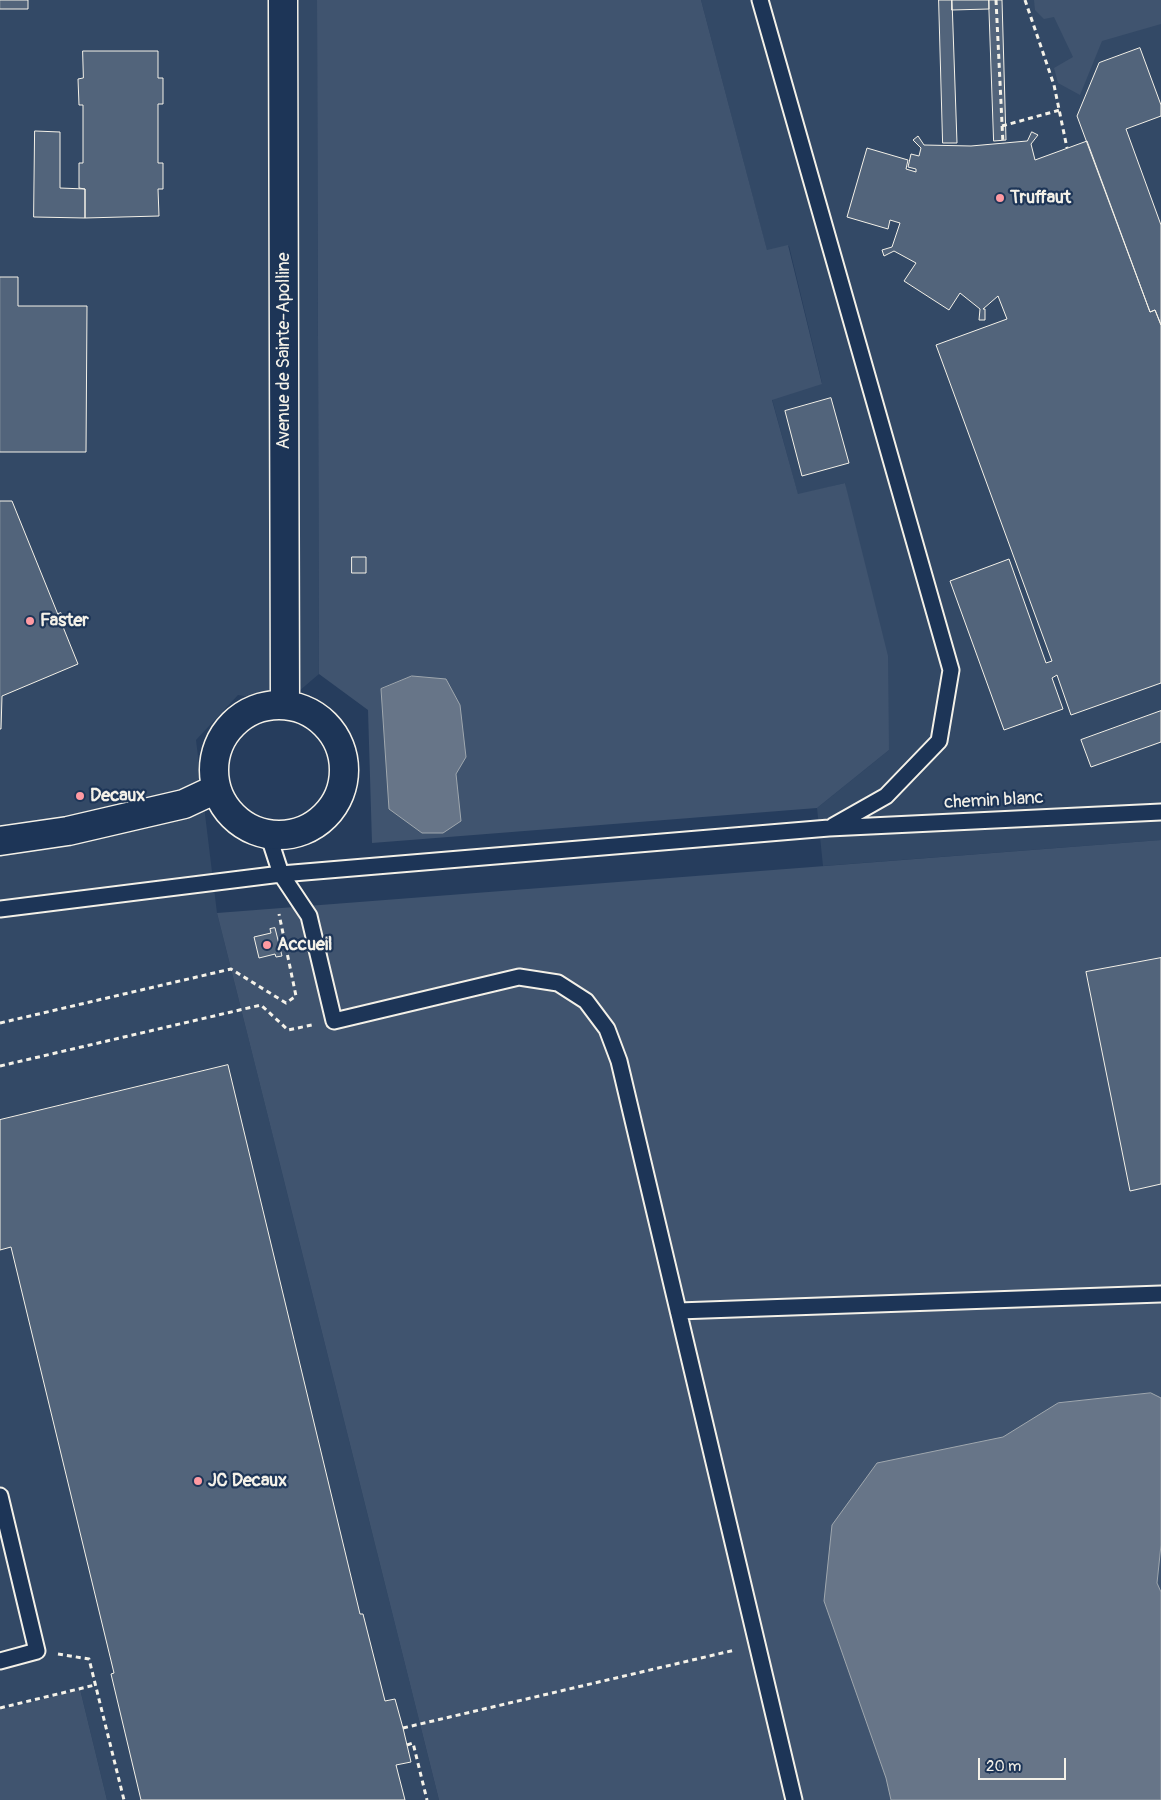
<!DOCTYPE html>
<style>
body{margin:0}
#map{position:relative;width:1161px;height:1800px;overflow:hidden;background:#263d5d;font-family:Pangolin,sans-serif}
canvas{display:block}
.scale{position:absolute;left:978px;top:1758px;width:88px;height:22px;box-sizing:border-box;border:2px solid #f4f1e8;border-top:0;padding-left:6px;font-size:15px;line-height:18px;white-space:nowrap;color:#f4f1e8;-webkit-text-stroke:4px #1d3557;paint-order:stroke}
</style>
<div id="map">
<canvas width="1161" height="1800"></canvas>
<div class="scale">20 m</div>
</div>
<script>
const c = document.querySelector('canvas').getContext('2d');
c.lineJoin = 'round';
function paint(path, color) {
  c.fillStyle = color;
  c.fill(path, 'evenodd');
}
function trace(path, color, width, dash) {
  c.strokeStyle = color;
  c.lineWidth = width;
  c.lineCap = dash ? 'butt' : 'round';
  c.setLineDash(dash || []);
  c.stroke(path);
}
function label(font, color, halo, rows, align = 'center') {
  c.font = font + ' Pangolin,sans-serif';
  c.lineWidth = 4.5;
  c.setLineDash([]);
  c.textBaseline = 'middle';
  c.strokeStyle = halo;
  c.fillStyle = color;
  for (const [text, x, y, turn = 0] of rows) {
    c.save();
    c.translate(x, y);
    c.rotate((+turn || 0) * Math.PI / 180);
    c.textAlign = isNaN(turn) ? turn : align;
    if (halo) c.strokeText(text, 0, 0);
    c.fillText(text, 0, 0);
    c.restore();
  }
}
paint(new Path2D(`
 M0,0H317L319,674L285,703L238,695L196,740L217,913L439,1800H107L80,1689L0,1710Z
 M701,0H1161V840L823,866L817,808L889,750L845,483L798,495L772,399L822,383L789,246L767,251Z`), '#334966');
paint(new Path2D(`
 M317,0H701L767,250L788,245L822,384L772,400L798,494L845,483L888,656L889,750L817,808L372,843L368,710L319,674Z
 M1034,0H1161V24L1102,41L1080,95L1058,83L1054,68L1073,57L1054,17L1044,19L1035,10Z
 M1161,840V1800H439L217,913Z
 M80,1689L107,1800H0V1710Z`), '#40546f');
const water = new Path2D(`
 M412,676L446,679L460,705L466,757L456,774L461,821L443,833H422L389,809L381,689Z
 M1151,1393L1161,1398V1545L1157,1583L1161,1592V1800H891L886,1778L824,1601L832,1525L877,1463L1003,1437L1058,1403Z`);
paint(water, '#677588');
trace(water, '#9fa7ae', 1);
const building = new Path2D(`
 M0,0H28V9H0Z
 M939,0H952L957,143H943Z
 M952,0H989V9L952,10Z
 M989,0H1002L1006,140L994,141Z
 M1140,48L1161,105V116L1126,129L1161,225V325L1155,310L1150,312L1077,116L1099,63Z
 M83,51H158V78H163V104H158V163H163V189H158L159,216L85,218V189L79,188V163H83V105H79L78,79L83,78Z
 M35,131L60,132V188L85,189V218L34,217Z
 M1032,132L1038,135L1031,144L1035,160L1087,141L1150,312L1155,310L1161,325V683L1071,715L1057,675L1052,678L1063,709L1004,730L950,581L1009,559L1046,663L1052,661L936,345L1007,319L998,296L983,309H985V320H979L980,309L960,293L949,310L904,281L916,263L894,251L884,256L882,250L892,247L900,223L890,220L888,229L847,217L867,148L908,160L906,169L916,172V169L908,167L911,154L919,156L921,148L913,140L918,136L924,145L971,146L1027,141Z
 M0,277H18V306H87L86,452H0Z
 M831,398L849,463L802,476L785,411Z
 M0,501H12L78,664L2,696L1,729H0Z
 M352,557H366V573H352Z
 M61,613L66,627L64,628L58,614Z
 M1161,711V742L1091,767L1081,740Z
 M275,928L282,956L276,957L275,954L259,958L254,937L271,933L270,929Z
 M1161,958V1184L1130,1191L1086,972Z
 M228,1065L360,1614H363L385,1701L395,1699L403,1728L411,1762L396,1765L405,1800H141L111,1674L114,1673L11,1247L0,1250V1120Z`);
paint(building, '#52647b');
trace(building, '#f4f1e8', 1);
const service = new Path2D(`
 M760,0L951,670L939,741L886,796L833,826
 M268,834L281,874L309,916L334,1021L519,977L558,983L586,1001L607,1029L619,1061L794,1800
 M0,909L281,874L829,828L1161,812
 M678,1311L1161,1294
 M0,1496L37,1651L0,1661`);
const tertiary = new Path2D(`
 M283,0L285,703
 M214 770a65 65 0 1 1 130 0a65 65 0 1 1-130 0Z
 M0,841L68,831L184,804L216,789`);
trace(service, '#f4f1e8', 19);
trace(tertiary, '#f4f1e8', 31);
trace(new Path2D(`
 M996,0L1003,144
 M1025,0L1054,85L1067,148
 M1002,126L1060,110
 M0,1023L231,969L286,1003L296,996L279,914
 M0,1066L261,1005L288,1030L312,1025
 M58,1654L89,1659L124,1800
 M0,1708L95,1685
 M403,1728L735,1650
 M407,1745L413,1743L427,1800`), '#f4f1e8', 3, [5, 4]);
trace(service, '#1d3557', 15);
trace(tertiary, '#1d3557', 28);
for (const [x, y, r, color] of [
 [1000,198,5,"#ff9aa2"],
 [30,621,5,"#ff9aa2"],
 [80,796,5,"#ff9aa2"],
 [267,945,5,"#ff9aa2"],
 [198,1481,5,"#ff9aa2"]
]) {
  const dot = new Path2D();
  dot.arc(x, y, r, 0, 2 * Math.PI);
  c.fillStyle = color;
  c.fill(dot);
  trace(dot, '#1d3557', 2);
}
label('bold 18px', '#f4f1e8', '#1d3557', [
 ["Truffaut",1010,198],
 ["Faster",40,621],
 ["Decaux",90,796],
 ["Accueil",277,945],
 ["JC Decaux",208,1481]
], 'left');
label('18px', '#f4f1e8', '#1d3557', [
 ["Avenue de Sainte-Apolline",284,351,-90],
 ["chemin blanc",994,801,-3]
]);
</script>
